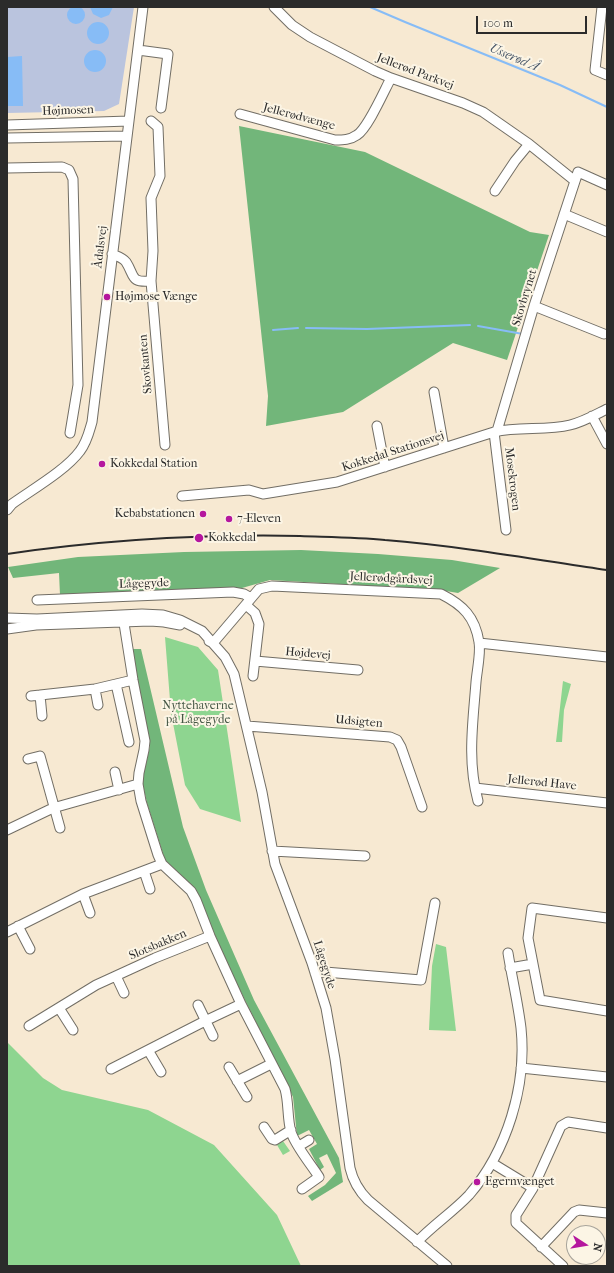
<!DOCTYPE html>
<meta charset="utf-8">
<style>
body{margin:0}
#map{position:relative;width:614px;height:1273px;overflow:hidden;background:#f7e9d2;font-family:"IM FELL French Canon",serif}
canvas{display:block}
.frame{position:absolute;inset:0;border:8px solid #2b2b2b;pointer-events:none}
.north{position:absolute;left:566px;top:1225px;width:40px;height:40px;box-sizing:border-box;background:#fcf5e5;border:1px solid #a8a49b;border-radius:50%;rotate:102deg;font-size:11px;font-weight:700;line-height:16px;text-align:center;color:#2b2b2b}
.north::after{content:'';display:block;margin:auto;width:14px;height:18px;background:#b5179e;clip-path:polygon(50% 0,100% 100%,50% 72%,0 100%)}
.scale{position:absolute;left:476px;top:16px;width:111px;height:18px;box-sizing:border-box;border:2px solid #2b2b2b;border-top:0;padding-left:5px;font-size:12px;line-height:14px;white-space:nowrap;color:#2b2b2b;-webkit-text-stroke:3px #fcf5e5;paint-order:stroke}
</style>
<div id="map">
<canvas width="614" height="1273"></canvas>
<div class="frame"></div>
<div class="north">N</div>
<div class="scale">100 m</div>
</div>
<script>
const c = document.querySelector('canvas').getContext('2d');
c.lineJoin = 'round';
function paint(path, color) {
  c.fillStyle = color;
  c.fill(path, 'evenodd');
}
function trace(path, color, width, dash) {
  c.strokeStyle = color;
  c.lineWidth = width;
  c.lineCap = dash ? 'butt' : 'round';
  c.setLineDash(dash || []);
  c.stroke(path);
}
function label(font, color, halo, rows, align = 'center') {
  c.font = font + ' "IM FELL French Canon",serif';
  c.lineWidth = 4;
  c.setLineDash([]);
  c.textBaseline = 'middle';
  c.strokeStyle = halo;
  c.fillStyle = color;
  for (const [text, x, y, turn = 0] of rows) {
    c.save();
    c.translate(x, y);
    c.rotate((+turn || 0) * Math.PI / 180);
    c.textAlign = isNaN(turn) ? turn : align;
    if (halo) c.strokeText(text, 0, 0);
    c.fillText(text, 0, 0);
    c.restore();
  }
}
paint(new Path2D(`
 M7,7H134L119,104L104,111L7,113Z`), '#bac4de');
paint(new Path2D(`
 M165,637L198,647L218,670L241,822L200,809L185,785L171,713Z
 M563,681L571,684L564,710L562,742H556Z
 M436,944L446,947L456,1031L429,1030L432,966Z
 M7,1042L43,1078L62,1090L148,1110L214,1145L277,1215L301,1266H7Z
 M283,1141L290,1151L283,1155L277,1145Z`), '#8ed590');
paint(new Path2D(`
 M239,126L365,152L530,232L549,235L507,360L453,343L343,412L266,426L268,396Z
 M301,550L378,554L452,560L500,568L458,593L440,590L270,580L242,588L60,595L59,573L13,578L8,567L78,557L184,552Z
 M132,649H141L183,827L206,890L254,1000L339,1158L343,1182L312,1201L308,1196L325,1185L336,1173L327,1154L319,1158L324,1167L320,1170L309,1149L317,1144L309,1130L297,1136L293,1097L232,974L195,889L165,860L147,803L142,781L150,746Z`), '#72b67a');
paint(new Path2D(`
 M67 15a9 9 0 1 1 18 0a9 9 0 1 1-18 0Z
 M90,7H113L109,15L101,18L93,14Z
 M87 33a11 11 0 1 1 22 0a11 11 0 1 1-22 0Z
 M84 61a11 11 0 1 1 22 0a11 11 0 1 1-22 0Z
 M22,56L23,106H7V57Z`), '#87bcf6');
trace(new Path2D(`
 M370,7L405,22L560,85L607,107
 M478,326L523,334
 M306,328L367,329L470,325
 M273,330L298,328`), '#87bcf6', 2);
const minor = new Path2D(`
 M274,7L292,25L310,37L375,71L391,78L463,103L483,112L529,144L575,181
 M602,7L595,70L607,75
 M138,50L168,54L161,108
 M240,114L335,140C343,140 350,140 357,135C368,128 384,91 391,78
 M151,121L158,127L160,176L151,198L153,251L151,281L165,445
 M7,125L129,121
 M7,138L127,136
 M7,168L62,167L69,170L73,179L78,385L70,433
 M495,191L515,161L529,144
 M564,214L607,232
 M112,254C117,256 123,258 126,262C135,276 130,283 151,281
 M534,306L604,334
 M434,392L444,448
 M592,416L607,444
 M377,426L385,467
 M497,431L534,306L578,172L607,185
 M494,432L506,530
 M182,496L249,490L263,494L337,482L494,432C519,426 546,431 570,425C583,422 595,415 607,409
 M7,510L12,504C33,489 66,470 80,451C87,442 89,432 92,422L143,7
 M37,600L233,592L244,594L251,598
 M246,605L255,613L259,624L253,676
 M123,617L133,680L145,741L144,750L139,773L138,784L141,801L158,855L162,864L191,891L196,900L210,936L241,1004L285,1089C289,1103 287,1118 291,1132C296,1147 311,1164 319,1177L302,1189
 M7,618L37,619L142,614L163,615L180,620L202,631L225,657L234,674L239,695L262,792L275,864L312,963L326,1008L335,1059L350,1168C353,1181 359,1191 368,1200L447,1266
 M7,629L36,625L150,621L164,622L180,625
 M209,641L213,643L259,589L272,586L441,594C463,605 475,617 479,642C481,653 477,670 476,682C473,722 467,761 478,801
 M479,643L607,657
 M255,661L358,670
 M116,684L129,742
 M95,689L98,705
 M40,695L42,716
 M31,696L95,689L133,680
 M247,726L390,737L397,740L401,747L422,807
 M28,759L40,756L60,828
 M115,772L119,790
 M475,788L607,803
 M7,830L53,808L138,784
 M272,851L365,856
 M144,871L150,889
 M83,894L90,913
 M607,918L532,908L528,938L540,1000L607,1011
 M18,926L30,949
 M7,932L83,894L162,864
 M510,968L533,964
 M315,973L325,972L421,980L435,903
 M116,976L124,993
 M198,1005L213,1036
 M59,1008L73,1030
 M29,1026L96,985L155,958L210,936
 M148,1050L161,1072
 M229,1067L247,1097
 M521,1068L607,1077
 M111,1069L205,1021L241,1004
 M237,1081L271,1064
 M264,1127L272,1139L275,1140L291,1130
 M299,1146L309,1140
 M492,1163L533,1188L561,1126L568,1122L607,1128
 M533,1188L516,1215V1223L563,1266
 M417,1242C433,1225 453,1212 469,1195C507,1151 527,1086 521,1028C518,1003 512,978 508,953
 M541,1247L574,1212L579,1210L607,1213`);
trace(minor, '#726e65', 11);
trace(minor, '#fff', 9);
trace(new Path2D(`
 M7,554C104,540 202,534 300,536C328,537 357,537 385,540C459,546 533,559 607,570`), '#2b2b2b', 2);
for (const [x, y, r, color] of [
 [107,297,4,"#b5179e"],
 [102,464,4,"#b5179e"],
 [203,514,4,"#b5179e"],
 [229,519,4,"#b5179e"],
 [199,538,5,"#b5179e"],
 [477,1182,4,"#b5179e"]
]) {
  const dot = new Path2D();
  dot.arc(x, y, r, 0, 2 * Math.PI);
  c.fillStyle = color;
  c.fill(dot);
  trace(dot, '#fcf5e5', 1.5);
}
label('12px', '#2b2b2b', '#fcf5e5', [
 ["Jellerød Parkvej",415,72,21],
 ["Højmosen",68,111,-2],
 ["Jellerødvænge",299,117,15],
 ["Ådalsvej",101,247,-83],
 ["Skovbrynet",525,298,-73],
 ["Skovkanten",146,364,-95],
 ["Kokkedal Stationsvej",393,452,-18],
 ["Mosekrogen",512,479,83],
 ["Jellerødgårdsvej",391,579,3],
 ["Lågegyde",144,584,-2],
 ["Højdevej",308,654,5],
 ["Udsigten",359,722,5],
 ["Jellerød Have",542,783,6],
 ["Slotsbakken",158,945,-23],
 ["Lågegyde",324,965,72]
]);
label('12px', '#2b2b2b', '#fcf5e5', [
 ["Højmose Vænge",115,297],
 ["Kokkedal Station",110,464],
 ["Kebabstationen",195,514,"right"],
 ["7-Eleven",237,519],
 ["Kokkedal",208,538],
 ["Egernvænget",485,1182]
], 'left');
label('12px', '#445644', '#fcf5e5', [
 ["Nyttehaverne",198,706],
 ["på Lågegyde",198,720]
]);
label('italic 13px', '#475668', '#fcf5e5', [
 ["Usserød Å",514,58,23]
]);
</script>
